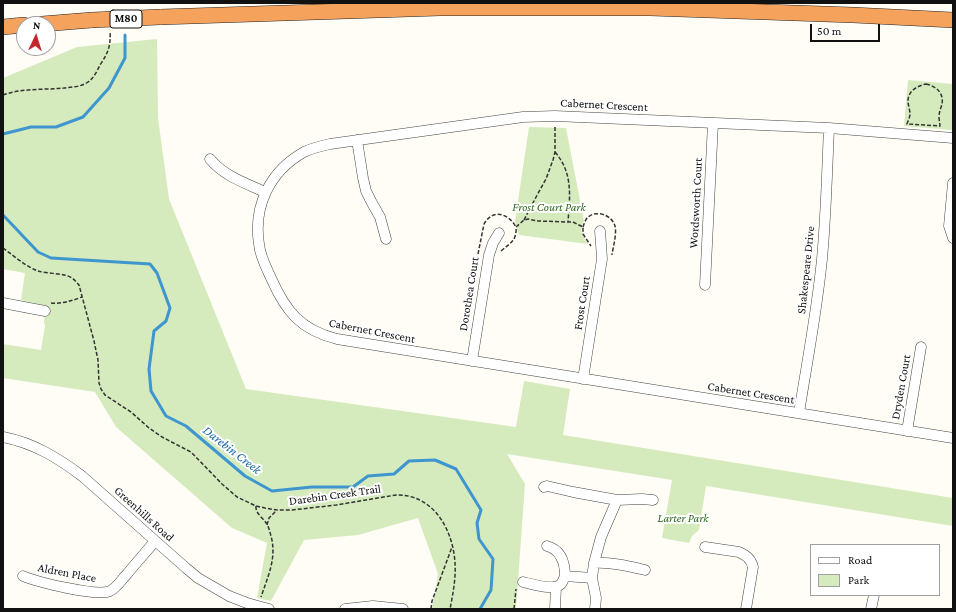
<!DOCTYPE html>
<style>
body{margin:0}
#map{position:relative;width:956px;height:612px;overflow:hidden;background:#fffdf5;font-family:"Crimson Pro",serif}
canvas{display:block}
.frame{position:absolute;inset:0;border:4px solid #111;pointer-events:none}
.legend{position:absolute;left:810px;top:544px;width:130px;height:52px;box-sizing:border-box;background:#fff;border:1px solid #a0a0a0;margin:0;padding:5px 7px;list-style:none;font-size:12px;color:#111}
.legend li{display:flex;align-items:center;gap:8px;height:20px}
.legend b{width:20px;border:1px solid #a0a0a0}
.north{position:absolute;left:16px;top:16px;width:40px;height:40px;box-sizing:border-box;background:#fff;border:1px solid #a0a0a0;border-radius:50%;rotate:4deg;font-size:11px;font-weight:700;line-height:16px;text-align:center;color:#111}
.north::after{content:'';display:block;margin:auto;width:14px;height:18px;background:#c4262e;clip-path:polygon(50% 0,100% 100%,50% 72%,0 100%)}
.scale{position:absolute;left:810px;top:24px;width:70px;height:18px;box-sizing:border-box;border:2px solid #111;border-top:0;padding-left:5px;font-size:12px;line-height:14px;white-space:nowrap;color:#111;-webkit-text-stroke:3px #fff;paint-order:stroke}
</style>
<div id="map">
<canvas width="956" height="612"></canvas>
<div class="frame"></div>
<ul class="legend">
<li><b style="height:5px;background:#fff"></b>Road</li>
<li><b style="height:11px;background:#d5ebbd"></b>Park</li>
</ul>
<div class="north">N</div>
<div class="scale">50 m</div>
</div>
<script>
const c = document.querySelector('canvas').getContext('2d');
c.lineJoin = 'round';
function paint(path, color) {
  c.fillStyle = color;
  c.fill(path, 'evenodd');
}
function trace(path, color, width, dash) {
  c.strokeStyle = color;
  c.lineWidth = width;
  c.lineCap = dash ? 'butt' : 'round';
  c.setLineDash(dash || []);
  c.stroke(path);
}
function label(font, color, halo, rows, align = 'center') {
  c.font = font + ' "Crimson Pro",serif';
  c.lineWidth = 4;
  c.setLineDash([]);
  c.textBaseline = 'middle';
  c.strokeStyle = halo;
  c.fillStyle = color;
  for (const [text, x, y, turn = 0] of rows) {
    c.save();
    c.translate(x, y);
    c.rotate((+turn || 0) * Math.PI / 180);
    c.textAlign = isNaN(turn) ? turn : align;
    if (halo) c.strokeText(text, 0, 0);
    c.fillText(text, 0, 0);
    c.restore();
  }
}
paint(new Path2D(`
 M157,39L158,118L169,199L246,389L516,427L524,381L570,389L563,435L953,498V526L706,486L699,530L692,536L689,543L662,538L672,480L507,454L525,484L516,609H432L438,574L418,518L358,535L304,540L271,601L257,598L267,543L232,528L116,427L95,392L3,378V344L41,350L45,326L44,322L46,306L21,300L25,273L3,269V78L77,47Z
 M908,80L953,84V118L952,130L904,126Z
 M529,127L566,128L584,221C579,231 582,235 588,244L519,235L515,221Z`), '#d5ebbd');
trace(new Path2D(`
 M3,134L31,127H56L83,117L109,88L125,58V35
 M3,215L38,252L51,258L150,264L157,273L170,308L166,321L154,331L149,369L151,391L166,416L186,426L245,476L272,491L312,487H353L368,476L394,474L409,461L435,460L456,469L481,510L477,523L479,539L493,559L491,590L480,609`), '#3f96cf', 3);
const minor = new Path2D(`
 M953,138L829,128L555,116L523,117L330,144C321,146 312,148 304,152C270,171 253,206 259,244C260,256 266,267 271,278C286,312 301,330 337,339L953,438
 M357,140L363,178L366,191L372,203L380,217L386,239
 M210,159C224,176 245,183 265,192
 M953,183L949,226L953,238
 M705,285L713,123
 M3,303L45,311
 M472,361L489,255L493,243L499,233
 M583,379L602,259L601,244L600,231
 M799,413C807,362 817,311 822,259C826,216 827,172 829,128
 M907,431L921,347
 M3,437C34,443 58,458 82,476L186,568L198,578L229,596L247,603L269,609
 M544,487L547,486L573,492L617,500L642,499L653,500
 M547,546C561,550 565,562 565,576
 M705,547L739,552C747,556 751,559 753,567L746,609
 M594,563C612,562 628,566 645,570
 M23,576C37,582 98,597 110,591C117,588 122,579 127,574C136,563 146,552 155,541
 M523,582C531,584 554,591 561,584C563,582 564,578 565,576L592,578
 M345,609L373,606L403,609
 M555,609L556,587
 M595,609L596,598L592,578L594,563L601,537L617,500
 M871,609L874,595`);
const highway = new Path2D(`
 M160,17L440,8H650L853,15L953,20
 M42,24L92,20
 M3,27L24,25`);
trace(minor, '#444', 11);
trace(highway, '#222', 16);
trace(new Path2D(`
 M926,84C936,86 944,93 942,104C941,108 939,112 939,117C939,120 940,123 940,126L907,124C908,121 910,117 910,114C910,110 908,105 908,101C908,91 917,86 926,84Z
 M3,95C22,88 44,90 64,88C72,87 81,87 88,82C94,78 97,71 100,65C108,53 111,46 110,31
 M555,152C573,173 570,195 568,222
 M524,220L535,199L546,179L553,160L555,152V127
 M583,227C584,224 585,221 587,218C596,209 612,215 615,226C617,234 613,247 612,255
 M3,248C14,256 25,266 38,271C48,274 65,273 72,278C75,280 77,283 79,285L94,341L98,360L99,383L101,389L105,395L131,412L149,428L162,437L191,452L222,484L237,497L256,506L265,508L277,510H292L336,505L396,495C433,494 453,529 455,563C456,578 453,594 450,609
 M501,251C510,243 517,241 516,227L524,220L528,219L538,221L568,222H573L583,227V234L591,246
 M478,254L484,224C493,208 509,214 516,227
 M51,303C62,304 71,301 82,297
 M256,506C255,513 263,518 267,524C269,528 270,532 271,536C277,558 268,576 261,597
 M267,525L269,518L277,510
 M431,609L432,601L452,547
 M514,609L516,589`), '#333', 1.5, [4, 2]);
trace(minor, '#fff', 10);
trace(highway, '#f5a25d', 15);
const highwayBridge = new Path2D(`
 M92,20L160,17`);
trace(highwayBridge, '#222', 16, []);
trace(highwayBridge, '#f5a25d', 15);
for (const [x, y, w] of [
 [126,19,32]
]) {
  const box = new Path2D();
  box.roundRect(x - w / 2, y - 9, w, 18, 3);
  c.fillStyle = '#fff';
  c.fill(box);
  trace(box, '#111', 1);
}
label('bold 11px', '#111', null, [
 ["M80",126,19]
]);
label('12px', '#111', '#fff', [
 ["Cabernet Crescent",604,105,3],
 ["Wordsworth Court",696,203,-87],
 ["Shakespeare Drive",806,270,-84],
 ["Dorothea Court",469,294,-81],
 ["Frost Court",582,303,-81],
 ["Cabernet Crescent",372,331,11],
 ["Dryden Court",901,387,-80],
 ["Cabernet Crescent",751,393,9],
 ["Darebin Creek Trail",335,495,-8],
 ["Greenhills Road",144,514,42],
 ["Aldren Place",67,573,11]
]);
label('italic 12px', '#2f6b1f', '#fff', [
 ["Frost Court Park",549,207],
 ["Larter Park",683,518]
]);
label('italic 13px', '#1768a6', '#fff', [
 ["Darebin Creek",232,450,38]
]);
</script>
